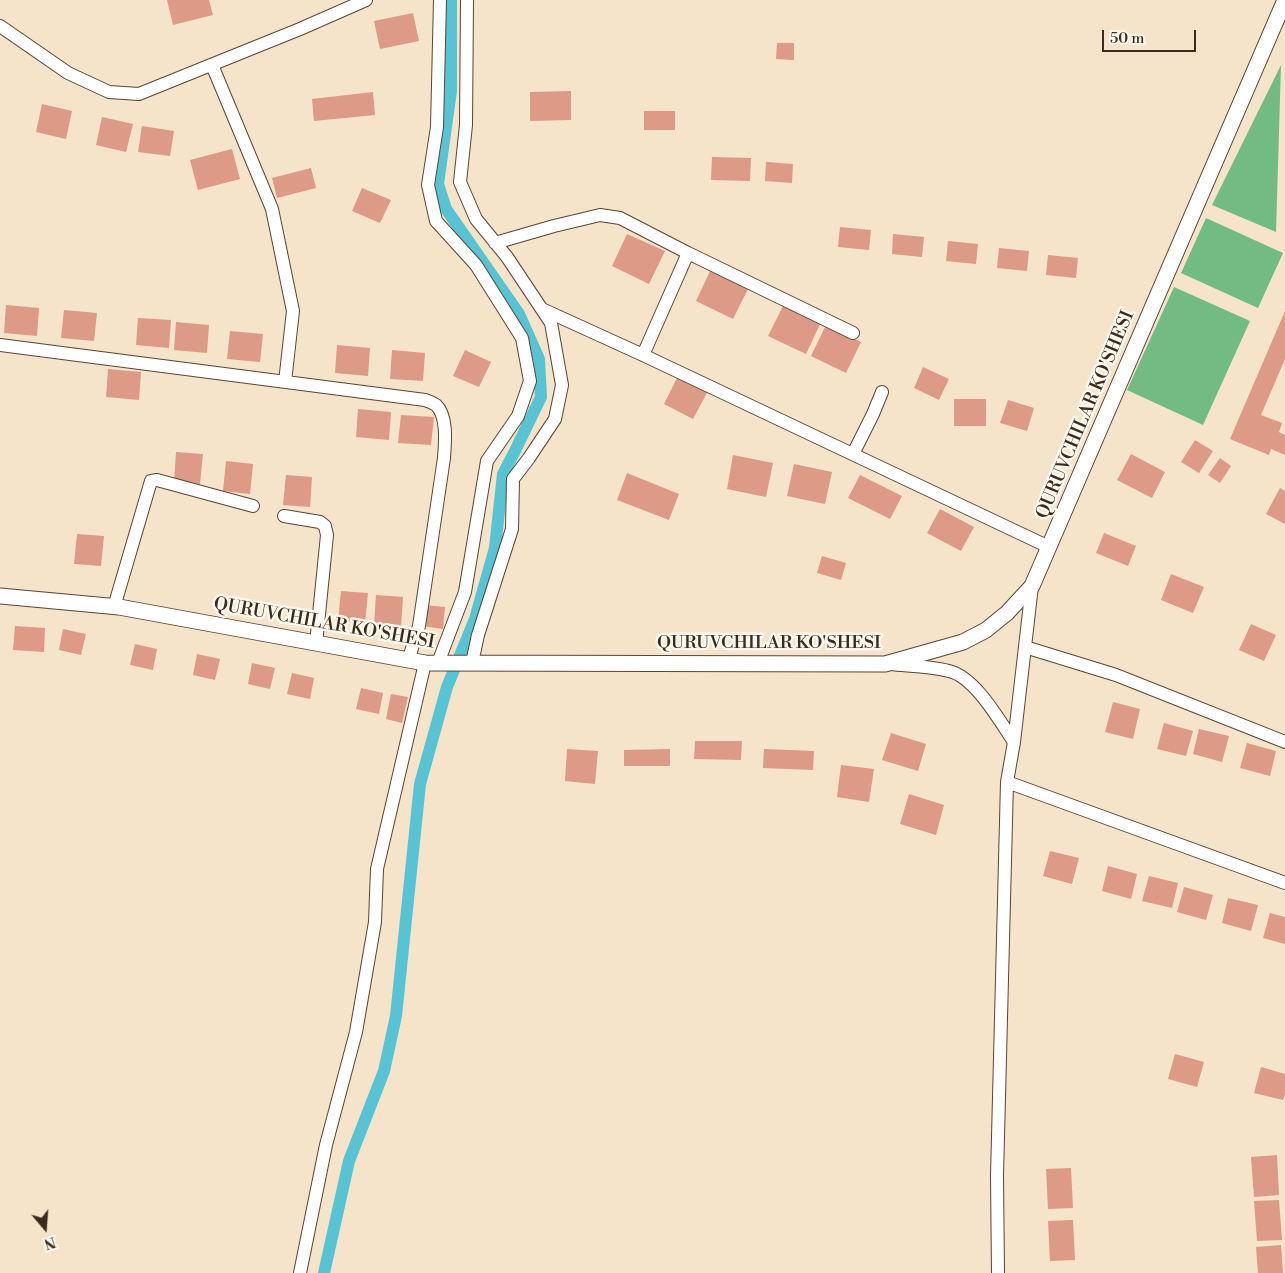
<!DOCTYPE html>
<style>
body{margin:0}
#map{position:relative;width:1285px;height:1273px;overflow:hidden;background:#f5e3ca;font-family:"Libre Bodoni",serif}
canvas{display:block}
.north{position:absolute;left:20px;top:1203px;width:50px;height:50px;-webkit-text-stroke:4px #fbf7ec;paint-order:stroke;rotate:162deg;font-size:14px;font-weight:700;line-height:20px;text-align:center;color:#3b2a1e}
.north::after{content:'';display:block;margin:auto;width:18px;height:22px;background:#3b2a1e;clip-path:polygon(50% 0,100% 100%,50% 72%,0 100%)}
.scale{position:absolute;left:1102px;top:30px;width:94px;height:22px;box-sizing:border-box;border:2px solid #3b2a1e;border-top:0;padding-left:6px;font-size:15px;line-height:18px;white-space:nowrap;color:#3b2a1e;-webkit-text-stroke:4px #fbf7ec;paint-order:stroke}
</style>
<div id="map">
<canvas width="1285" height="1273"></canvas>
<div class="north">N</div>
<div class="scale">50 m</div>
</div>
<script>
const c = document.querySelector('canvas').getContext('2d');
c.lineJoin = 'round';
function paint(path, color) {
  c.fillStyle = color;
  c.fill(path, 'evenodd');
}
function trace(path, color, width, dash) {
  c.strokeStyle = color;
  c.lineWidth = width;
  c.lineCap = dash ? 'butt' : 'round';
  c.setLineDash(dash || []);
  c.stroke(path);
}
function label(font, color, halo, rows, align = 'center') {
  c.font = font + ' "Libre Bodoni",serif';
  c.lineWidth = 5;
  c.setLineDash([]);
  c.textBaseline = 'middle';
  c.strokeStyle = halo;
  c.fillStyle = color;
  for (const [text, x, y, turn = 0] of rows) {
    c.save();
    c.translate(x, y);
    c.rotate((+turn || 0) * Math.PI / 180);
    c.textAlign = isNaN(turn) ? turn : align;
    if (halo) c.strokeText(text, 0, 0);
    c.fillText(text, 0, 0);
    c.restore();
  }
}
paint(new Path2D(`
 M1281,65L1276,232L1212,205Z
 M1206,218L1283,253L1258,308L1181,273Z
 M1174,287L1250,321L1203,425L1127,390Z`), '#72bc84');
trace(new Path2D(`
 M324,1273L349,1161L384,1071L396,1016L420,784L447,687L475,619L495,548L503,474L514,453L541,397L539,359L519,314L446,209L438,184L451,91V0`), '#58c3d2', 12);
paint(new Path2D(`
 M167,0H209L213,15L173,25Z
 M413,13L419,41L380,49L374,21Z
 M777,43H794V60L776,59Z
 M571,91V120L530,121V92Z
 M373,92L375,115L314,121L312,99Z
 M42,104L72,111L66,139L36,132Z
 M644,111H675V130H644Z
 M102,117L133,124L126,152L96,145Z
 M142,126L174,131L170,156L138,152Z
 M232,149L240,179L198,190L190,160Z
 M712,157L751,158L750,181L711,180Z
 M766,162L793,164L792,183L765,181Z
 M311,168L316,188L277,198L272,178Z
 M362,188L391,200L380,223L352,211Z
 M840,227L871,230L869,250L838,247Z
 M627,234L665,251L649,284L612,266Z
 M893,234L924,237L922,257L892,254Z
 M948,241L978,244L976,264L946,261Z
 M999,248L1029,251L1027,271L997,268Z
 M1048,255L1078,258L1076,278L1046,275Z
 M711,269L749,287L733,319L696,301Z
 M784,304L821,322L806,354L768,336Z
 M6,305L39,308L37,336L4,333Z
 M64,310L97,313L94,341L61,338Z
 M1285,311V359L1261,415L1282,423L1279,432L1285,435V455L1271,449L1269,455L1230,439Z
 M138,318L171,320L169,348L136,345Z
 M176,322L209,325L207,353L174,350Z
 M826,325L861,342L846,373L811,356Z
 M230,331L263,334L260,362L227,359Z
 M337,345L370,348L368,376L335,373Z
 M392,350L425,353L423,381L390,379Z
 M465,350L491,362L479,387L453,376Z
 M923,367L949,379L939,400L914,388Z
 M108,369L141,372L139,400L106,397Z
 M678,376L708,391L693,419L664,404Z
 M954,399H986V426H954Z
 M1008,400L1034,408L1027,431L1000,423Z
 M358,409L391,412L389,440L356,437Z
 M401,415L434,417L431,445L398,443Z
 M1195,440L1213,451L1199,473L1181,462Z
 M176,452L203,454L200,484L174,482Z
 M1131,454L1165,472L1152,498L1117,480Z
 M733,455L773,463L766,497L727,489Z
 M1220,458L1231,466L1220,483L1208,475Z
 M226,461L253,464L250,494L223,491Z
 M794,464L832,472L825,504L787,496Z
 M627,473L679,494L669,520L617,500Z
 M286,475L312,477L310,507L283,505Z
 M860,475L902,496L890,519L848,498Z
 M1280,488L1285,491V524L1266,514Z
 M940,509L974,527L961,551L927,533Z
 M1104,533L1136,546L1128,566L1096,553Z
 M77,534L104,536L101,566L74,564Z
 M822,556L846,563L841,580L817,573Z
 M1171,574L1204,587L1193,613L1161,600Z
 M341,591L368,593L365,623L338,621Z
 M376,595L403,597L401,628L374,625Z
 M425,605L445,607L443,629L422,626Z
 M1251,624L1276,635L1264,661L1239,650Z
 M15,626L45,628L44,652L13,650Z
 M63,629L86,634L81,655L59,650Z
 M135,644L157,649L153,670L130,665Z
 M197,654L220,659L215,680L193,675Z
 M252,663L275,668L270,689L248,684Z
 M292,673L314,678L310,699L287,694Z
 M361,688L383,693L379,714L356,709Z
 M391,694L408,697L402,723L386,719Z
 M1113,702L1140,709L1133,739L1105,732Z
 M1164,723L1193,731L1186,756L1157,749Z
 M1199,729L1229,736L1222,762L1193,754Z
 M891,733L926,744L918,771L882,760Z
 M695,741H742L741,760L694,759Z
 M1247,743L1276,751L1270,776L1240,768Z
 M567,749L598,751L595,784L565,781Z
 M670,749V766H624V750Z
 M764,749L814,751L813,770L763,768Z
 M841,765L874,769L869,802L837,797Z
 M909,794L944,805L936,835L900,824Z
 M1050,851L1079,858L1072,884L1043,876Z
 M1108,866L1137,874L1131,899L1102,891Z
 M1149,876L1178,883L1172,908L1142,901Z
 M1184,887L1213,895L1206,920L1177,912Z
 M1228,898L1258,905L1251,931L1222,923Z
 M1270,913L1285,917V944L1263,938Z
 M1175,1054L1204,1062L1197,1087L1168,1079Z
 M1261,1067L1285,1074V1093L1283,1100L1254,1093Z
 M1277,1155L1279,1195L1254,1197L1251,1157Z
 M1071,1168L1073,1208L1048,1209L1046,1169Z
 M1279,1200L1282,1240L1257,1241L1254,1201Z
 M1073,1220L1075,1260L1050,1261L1048,1221Z
 M1281,1245L1283,1273H1258L1256,1247Z`), '#dd9a87');
const minor = new Path2D(`
 M467,0L466,125L460,182L476,219L507,257L551,323L562,385L555,419L529,458L513,479L512,529L478,635L472,663
 M0,26L68,73L109,92L139,94L300,29L366,0
 M212,65L272,209L293,311L285,382
 M495,243L554,226L600,215L620,218L688,253L853,333
 M542,309L643,355L1049,547
 M0,345L425,400C428,401 433,403 436,405C448,416 445,444 444,458L419,626L408,661
 M643,355L688,253
 M853,454L873,414L882,392
 M284,516L320,522L325,526L327,535L316,644
 M114,607L151,481L157,480L253,506
 M1025,647L1116,675L1285,742
 M438,663L465,592L487,461L518,416L530,381L522,338L476,265L436,221L428,185L437,127L440,0
 M890,664C909,666 930,666 949,671C975,677 999,720 1014,742
 M1007,782L1285,883
 M300,1273L326,1145L356,1032L375,922L377,869L425,663
 M998,1273L997,1176L1007,782L1014,742L1032,586`);
const major = new Path2D(`
 M0,596L119,607L425,663L885,664L963,642L986,630L1007,613L1032,586L1285,0`);
trace(minor, '#574638', 14);
trace(major, '#574638', 17);
trace(minor, '#fff', 12);
trace(major, '#fff', 15);
label('18px', '#3b2a1e', '#fbf7ec', [
 ["QURUVCHILAR KO'SHESI",1086,415,-67],
 ["QURUVCHILAR KO'SHESI",324,624,10],
 ["QURUVCHILAR KO'SHESI",769,644]
]);
</script>
